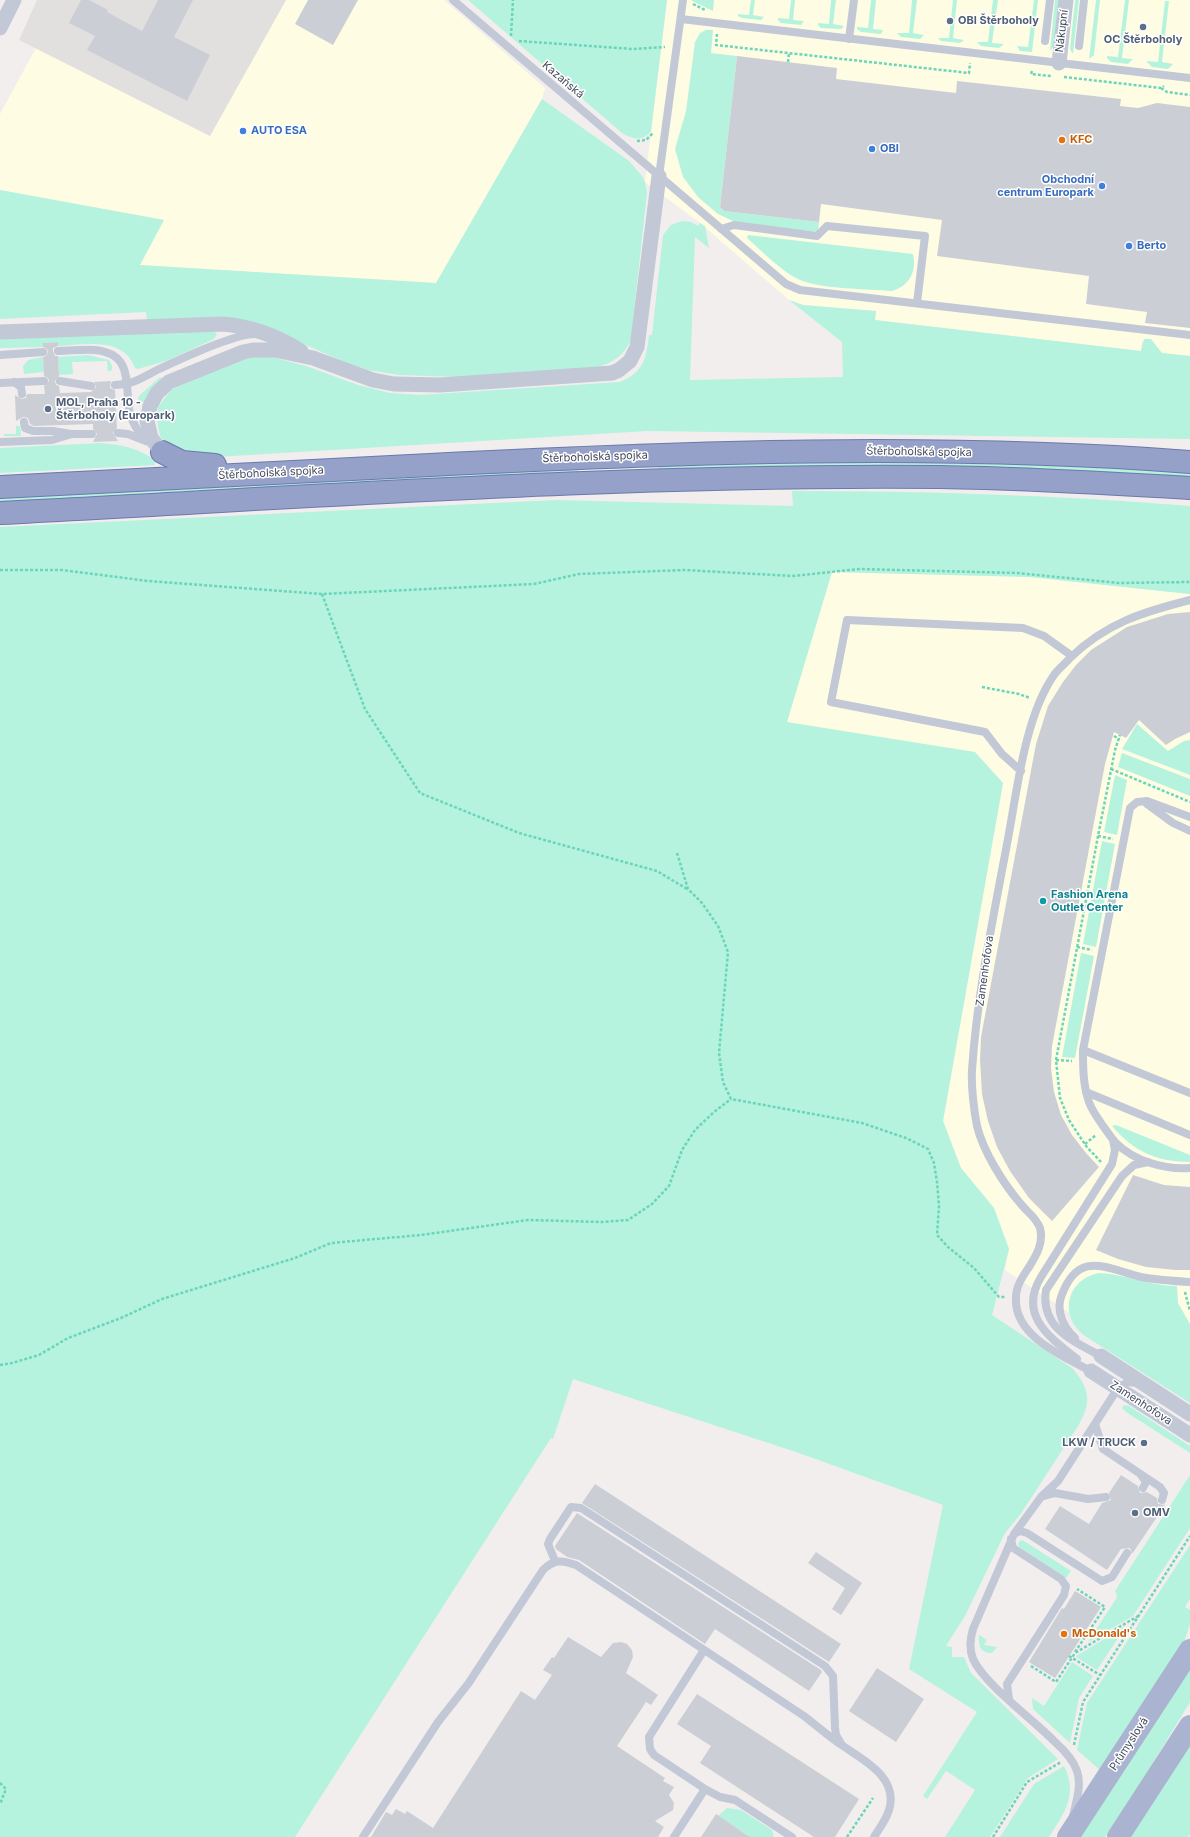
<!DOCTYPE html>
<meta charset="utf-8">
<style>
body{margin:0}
canvas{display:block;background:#f1eeed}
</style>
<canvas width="1190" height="1837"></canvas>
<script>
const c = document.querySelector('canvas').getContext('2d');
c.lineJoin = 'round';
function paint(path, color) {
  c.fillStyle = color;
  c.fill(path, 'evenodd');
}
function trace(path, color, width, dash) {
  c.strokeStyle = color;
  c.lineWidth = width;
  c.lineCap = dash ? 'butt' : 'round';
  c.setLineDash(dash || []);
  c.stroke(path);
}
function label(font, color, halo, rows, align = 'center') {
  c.font = font + ' Inter,sans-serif';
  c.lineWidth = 3;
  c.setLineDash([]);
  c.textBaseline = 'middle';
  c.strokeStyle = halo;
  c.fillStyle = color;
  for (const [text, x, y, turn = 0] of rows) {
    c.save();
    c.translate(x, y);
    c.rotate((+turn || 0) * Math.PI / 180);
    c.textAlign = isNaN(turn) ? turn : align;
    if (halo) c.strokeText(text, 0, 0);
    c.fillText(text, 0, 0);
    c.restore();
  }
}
paint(new Path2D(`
 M286,0H444L545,88L542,99L436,283L139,265L164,220L0,190V114L36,48L210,136Z
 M667,0H1190V356L1162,353L1142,340L1141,351L875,320L876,311L803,305L789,300L700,223L645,182Z
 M832,572L1030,577L1190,594V1384L1085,1323L1005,1270L1009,1249L994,1208L961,1168L943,1121L1003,783L787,722Z`), '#fefde4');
paint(new Path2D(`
 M37,0H286L210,136L19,40Z`), '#e2dfdf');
paint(new Path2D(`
 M468,0H667L651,131C643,142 632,139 622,133Z
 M692,0H714L713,11L692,1Z
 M751,0H755L753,15L764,17L761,20L742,18L738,16V14L749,15Z
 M791,0H795L793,20L804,21L801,25L781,23L778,20V18L789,19Z
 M831,0H836L833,24L844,26L841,29L821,28L818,25V23L829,24Z
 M871,0H876L873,29L883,30L881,34L861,32L857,29V27L868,28Z
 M912,0H917L913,33L924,35L920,39L901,37L897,33H909Z
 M953,0H957L953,38L964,40L960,43L941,41L938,38H949Z
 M993,0H998L992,43L1004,44L999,48L981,46L977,42H988Z
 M1034,0H1038L1032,52L1020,51L1017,46L1028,47Z
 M1055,0H1059L1054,46L1050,51Z
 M1075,0H1079L1073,54L1070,49Z
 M1096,0H1100L1094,55L1089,59Z
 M1125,0H1129L1122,58L1133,59L1128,64L1111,62L1107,58V56L1118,57Z
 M1165,1H1169L1162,62L1173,64L1168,69L1152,67L1147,62V61L1158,62Z
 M706,30H713L711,53L737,56L720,207L724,211L819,222L818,232L737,223L718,214L698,197L683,177L675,149L686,111L695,42L700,33Z
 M542,99L629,161L642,176L645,182L647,193L631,339C625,355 613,363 597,367L459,377L399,375L368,370L347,363L267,328L147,320L146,312L0,319V190L164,220L140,265L436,283Z
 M682,221L691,222L698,226L700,223L705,226L709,248L695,237L690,380L843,377L842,342L789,300L803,305L876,311L875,320L1141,351L1144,339H1151L1162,353L1190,356V439L648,431L199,458L166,444L160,436L158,427L157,417L158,407L171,390L237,361L255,356L273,357L309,367L358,385L390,393L420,395L620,382C644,372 646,359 649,335H652L663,235L671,225Z
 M748,235L913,254C917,272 909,286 892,291C867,289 821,289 800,280C782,272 762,251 747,238Z
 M214,331L217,334L214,339L166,361L138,369L135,368C123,336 85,345 58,346V342L43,343V347L0,348V339Z
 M88,355L109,360L112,365V370L108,372L107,361L72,362L73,374L59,375L58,357Z
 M43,357L44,372L24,374L23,366L28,360Z
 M160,377L162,378L144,402H139L138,398L140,395Z
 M16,426H20L21,436H4V434H16Z
 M100,443C123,445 134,447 154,459L155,465L0,473V448Z
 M951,461L1190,471V478L661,471L658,468L662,464Z
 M578,468V473L0,504V496Z
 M792,491C925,491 1057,495 1190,506V594L1030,577L832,572L787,722L975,752L1003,783L943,1121L961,1168L994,1208L1009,1249L992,1315L1072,1368C1090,1389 1092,1402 1078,1426L1020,1515L1005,1533L965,1616L946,1646L952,1647V1657H964L971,1673L1058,1759L1028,1778L990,1837H945L975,1790L946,1771L927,1799L923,1796L977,1712L909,1669L943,1505L796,1452L573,1379L553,1439L551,1438L295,1837H0V527L556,500L793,506Z
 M1137,724L1168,751L1184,741L1190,740V775L1122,749Z
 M1122,753L1190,779V796L1118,767Z
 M1115,775L1127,780L1117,835L1104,832Z
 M1102,841L1115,844L1096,947L1083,944Z
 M1081,953L1094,956L1075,1058L1062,1057Z
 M1116,1125L1190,1155V1162C1157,1162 1133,1151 1112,1126Z
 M1099,1273C1125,1274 1150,1286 1177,1286L1178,1303L1190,1324V1403L1085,1336C1058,1317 1066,1279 1099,1273Z
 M1124,1405L1129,1406L1190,1446V1453L1126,1412L1122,1408Z
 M1190,1475V1528L1133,1616L1088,1642L1116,1599L1117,1595L1115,1591Z
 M1021,1540L1024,1541L1071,1571L1066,1578L1019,1547L1018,1543Z
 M1190,1545V1599L1185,1607L1190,1610V1624L1183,1645L1101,1771L1077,1750L1087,1703Z
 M1126,1626L1097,1670L1076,1657L1078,1655Z
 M979,1635L987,1640L984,1645L997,1647L992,1653H988C978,1650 979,1644 979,1635Z
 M1072,1662L1093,1676L1079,1698L1070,1743L1033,1709L1032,1698L1044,1706Z
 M1190,1667V1702L1115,1825L1105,1837H1080Z
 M1190,1741V1834L1188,1837H1128Z
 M1064,1766C1078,1795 1065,1812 1049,1837H1000L1034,1784Z
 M727,1808L741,1810L772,1830L774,1837H747L748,1835L718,1816Z`), '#b6f3de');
paint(new Path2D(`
 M81,0H89L108,10L107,12L142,31L158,0H193L174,37L210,55L187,101L87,50L95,36L69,23Z
 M308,0H358L333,45L295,24Z
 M737,56L837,68L836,79L956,93L957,81L1121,99L1120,106L1138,108L1157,103L1190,107V328L1145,323L1147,312L1086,304L1089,276L937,256L942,220L821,204L819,222L724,211L720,207Z
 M58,342V346L53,348V351L55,356H58L59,376L55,381L56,385L59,386L60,393L91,392L96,387L94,382L111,381L110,388L115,390L117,428L113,433L118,441L93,442L97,434L93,429V424L34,426L30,424L28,418L23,417L16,421L15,395L22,399L26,398L27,394H45L44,386L49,381L48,378L44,376L43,357L46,356L48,352L47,349L43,347V343Z
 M1190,612V732L1175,739L1166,745L1139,720L1126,738L1114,732L1105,764L1052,1046L1051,1068L1054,1092L1061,1115L1072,1135L1086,1153L1099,1167L1052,1221L1029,1198L1010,1171L997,1147L988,1121L982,1094L980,1060L981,1037L1036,744L1048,706L1063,682L1076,665L1091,650L1127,627L1168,614Z
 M1133,1175L1164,1185L1190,1187V1270H1175L1146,1267L1118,1259L1096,1250Z
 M1121,1475L1138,1486L1140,1493L1147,1492L1157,1498L1158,1504L1165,1505L1132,1554L1130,1548L1121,1549L1107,1570L1045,1529L1060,1506L1089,1524L1102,1503L1111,1500L1109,1493Z
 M595,1484L841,1644L829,1662L582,1503Z
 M577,1513L821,1670L822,1672L809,1691L715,1629L705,1644L579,1560L567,1557L556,1549L555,1546Z
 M816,1552L862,1583L841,1615L832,1609L845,1588L808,1563Z
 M1075,1591L1101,1607L1055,1678L1029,1662L1062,1608L1064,1609Z
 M568,1637L601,1657L613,1643L621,1642L627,1644L632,1650L633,1657L626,1673L658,1695L651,1705L646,1702L617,1746L665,1778L663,1781L674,1787L669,1795L674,1803L673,1810L655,1821L664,1827L658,1837H371L386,1812L392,1815L396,1809L405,1814L407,1811L433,1828L521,1691L535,1700L552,1675L543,1670L552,1657L554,1658Z
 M877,1668L924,1699L896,1742L849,1711Z
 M697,1694L859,1799L835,1837H814L700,1763L711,1746L677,1724Z
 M716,1814L750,1837H701Z`), '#ccced6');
const trunk = new Path2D(`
 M162,452L182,462L215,465
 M0,487C143,480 287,472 430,465C683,452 937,443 1190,462
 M0,513C313,497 626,474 939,477C1023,478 1106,483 1190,488`);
trace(trunk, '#6b79ae', 24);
trace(new Path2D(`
 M693,4L705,10
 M717,34L716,45L969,73L970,63
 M511,36L513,0
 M519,41L633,49L665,47
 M788,62L789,53
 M1032,71L1031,74L1051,76
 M1064,77L1161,88L1164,86
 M1161,88L1167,92L1190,95
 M637,141L646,140L653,133
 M0,570H62L148,581L322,594L534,584L579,574L685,570L792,576L860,569L1017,573L1119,583L1190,582
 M322,594L365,709L420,793L519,833L657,871L687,889
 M982,687L1019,694L1030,698
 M1114,736L1119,739
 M1111,769L1190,802
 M1098,836L1113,839
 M677,853L688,889L702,903L718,926L728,952L719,1053L723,1082L731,1099L862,1123L906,1138L928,1149L934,1163L937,1182L939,1206L937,1235L948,1247L974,1268L999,1297H1005
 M1077,947L1092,950
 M1056,1060L1072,1061
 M1085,1144L1096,1135
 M1101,1162L1086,1146L1069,1120L1060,1098L1056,1060L1098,836L1115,750L1120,735
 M1185,1292L1190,1311
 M0,1365L12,1363L39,1355L68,1338L121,1318L162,1299L295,1258L331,1243L421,1235L528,1220L602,1222L628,1220L652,1204L669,1186L682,1150L695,1130L714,1112L731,1099
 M1075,1652L1105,1607L1077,1589
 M1069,1656L1100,1675
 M1031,1666L1056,1682L1075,1653L1138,1616
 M1074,1745L1083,1702L1190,1536
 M0,1783L6,1789L0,1804
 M847,1837L873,1798
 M993,1837L1027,1782L1061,1762`), '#6bd5bc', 2.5, [3, 2]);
trace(new Path2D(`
 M453,0L786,284L800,290L1190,335
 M681,19L1190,78
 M849,39L854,0
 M1045,41L1050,0
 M1079,46L1084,0
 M659,176L683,0
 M721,229L734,225L817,236L827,226L925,236L917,303
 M58,351C70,351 83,349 95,350C135,354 124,386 130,414C133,424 139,433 146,441
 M0,355L43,352
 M60,381L91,386
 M14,382L21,387L22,394
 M0,383L44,381
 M115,385C133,384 140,379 155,371C176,361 233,334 255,334
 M24,422L25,428L33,431H53L71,434
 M118,433L128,434L143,440
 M0,442L52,440L72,434H92
 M1021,771L1002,754L985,732L831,702L847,620L1023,628L1044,636L1072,656
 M1147,804L1173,823L1190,831
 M1190,817L1147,801L1137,802L1130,808L1083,1050C1083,1068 1083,1085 1089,1102C1092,1111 1098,1118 1103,1126C1107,1131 1111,1138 1116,1143C1134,1161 1165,1170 1190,1168
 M1083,1050L1190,1093
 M1086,1092L1190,1135
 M1075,1338C1064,1328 1056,1312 1061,1297C1078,1249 1105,1268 1141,1277C1157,1280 1174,1281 1190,1282
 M1101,1356C1073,1341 1040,1328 1046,1290L1122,1176L1134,1165L1148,1162
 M1077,1359C1049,1337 1018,1315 1041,1277L1112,1164L1115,1150L1113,1140
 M1091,1371C1064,1357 1013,1336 1016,1297C1016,1286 1023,1276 1029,1267C1036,1256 1044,1243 1040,1228C1036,1217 1027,1212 1020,1203C1003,1183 983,1151 977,1126C974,1111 971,1086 972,1070C977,995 993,919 1007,844C1017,793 1024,718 1054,675C1058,669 1065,664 1070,658C1106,623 1143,612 1190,600
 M1095,1424L1103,1449L1160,1487L1164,1493L1162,1500
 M1141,1475L1146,1482L1143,1488
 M1044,1496L1055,1493L1088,1499L1106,1497
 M1014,1534L1020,1531L1027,1533L1102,1581L1112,1577L1127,1553
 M555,1561L548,1544L550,1539L571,1507L581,1508L825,1666L833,1676L835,1728L836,1735L842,1745
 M1009,1699L1007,1684L1064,1595L1066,1586L1061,1579L1013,1548L1011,1539
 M705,1789L720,1797L735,1800L792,1837
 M1073,1816C1076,1802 1082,1786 1077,1771C1073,1759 1064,1750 1055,1742C1034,1720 985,1685 973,1659C969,1649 970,1639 973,1629L1014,1534L1041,1497L1058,1481L1118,1388L1128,1382L1138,1383
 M363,1837L438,1722L468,1684L543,1570C554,1559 562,1560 576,1565L804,1716C817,1726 829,1737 843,1746C864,1760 899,1778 889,1810C886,1820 879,1829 874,1837
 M674,1837L705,1789L654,1755L650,1749L649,1737L704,1650`), '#c2c8d6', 8);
trace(new Path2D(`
 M0,28L14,0
 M1059,63L1066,0
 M0,332L222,324C250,326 277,336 301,351
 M162,452L151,438L147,421L150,406L157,393L169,382L243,352L253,350H275L313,358L373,380L394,384L440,385L612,373L619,370L630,361L637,347L659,176
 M1101,1356L1190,1414
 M1091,1371L1190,1435`), '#c2c8d6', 15);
trace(new Path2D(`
 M1068,1837L1190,1650
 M1118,1837L1190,1726`), '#aab3d0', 22);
trace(trunk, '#95a1c9', 22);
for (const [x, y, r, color] of [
 [950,21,4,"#5c6f8a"],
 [1143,27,4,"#5c6f8a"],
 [243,131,4,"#3f7fe0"],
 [1062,140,4,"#e8710a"],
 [872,149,4,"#3f7fe0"],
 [1102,186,4,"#3f7fe0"],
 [1129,246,4,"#3f7fe0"],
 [48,409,4,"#5c6f8a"],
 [1043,901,4,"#0f9aa8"],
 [1144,1443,4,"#5c6f8a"],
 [1135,1513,4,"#5c6f8a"],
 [1064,1634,4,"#e8710a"]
]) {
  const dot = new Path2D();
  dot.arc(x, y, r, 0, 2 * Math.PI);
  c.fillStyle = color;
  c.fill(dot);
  trace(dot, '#fff', 1.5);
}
label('bold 11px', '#4e5e75', '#fff', [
 ["OBI Štěrboholy",958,21],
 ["OC Štěrboholy",1143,40,"center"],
 ["MOL, Praha 10 -",56,403],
 ["Štěrboholy (Europark)",56,416],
 ["LKW / TRUCK",1136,1443,"right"],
 ["OMV",1143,1513]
], 'left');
label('11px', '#444a5d', '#fff', [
 ["Nákupní",1062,31,-83],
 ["Kazaňská",563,80,40],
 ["Štěrboholská spojka",919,452,1],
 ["Štěrboholská spojka",595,457,-2],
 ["Štěrboholská spojka",271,473,-3],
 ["Zamenhofova",985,971,-82],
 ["Zamenhofova",1141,1403,33],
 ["Průmyslová",1129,1744,-57]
]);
label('bold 11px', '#366cbe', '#fff', [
 ["AUTO ESA",251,131],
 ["OBI",880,149],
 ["Obchodní",1094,180,"right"],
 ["centrum Europark",1094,193,"right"],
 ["Berto",1137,246]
], 'left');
label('bold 11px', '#c56008', '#fff', [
 ["KFC",1070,140],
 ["McDonald's",1072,1634]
], 'left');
label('bold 11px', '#0d838f', '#fff', [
 ["Fashion Arena",1051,895],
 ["Outlet Center",1051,908]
], 'left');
</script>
